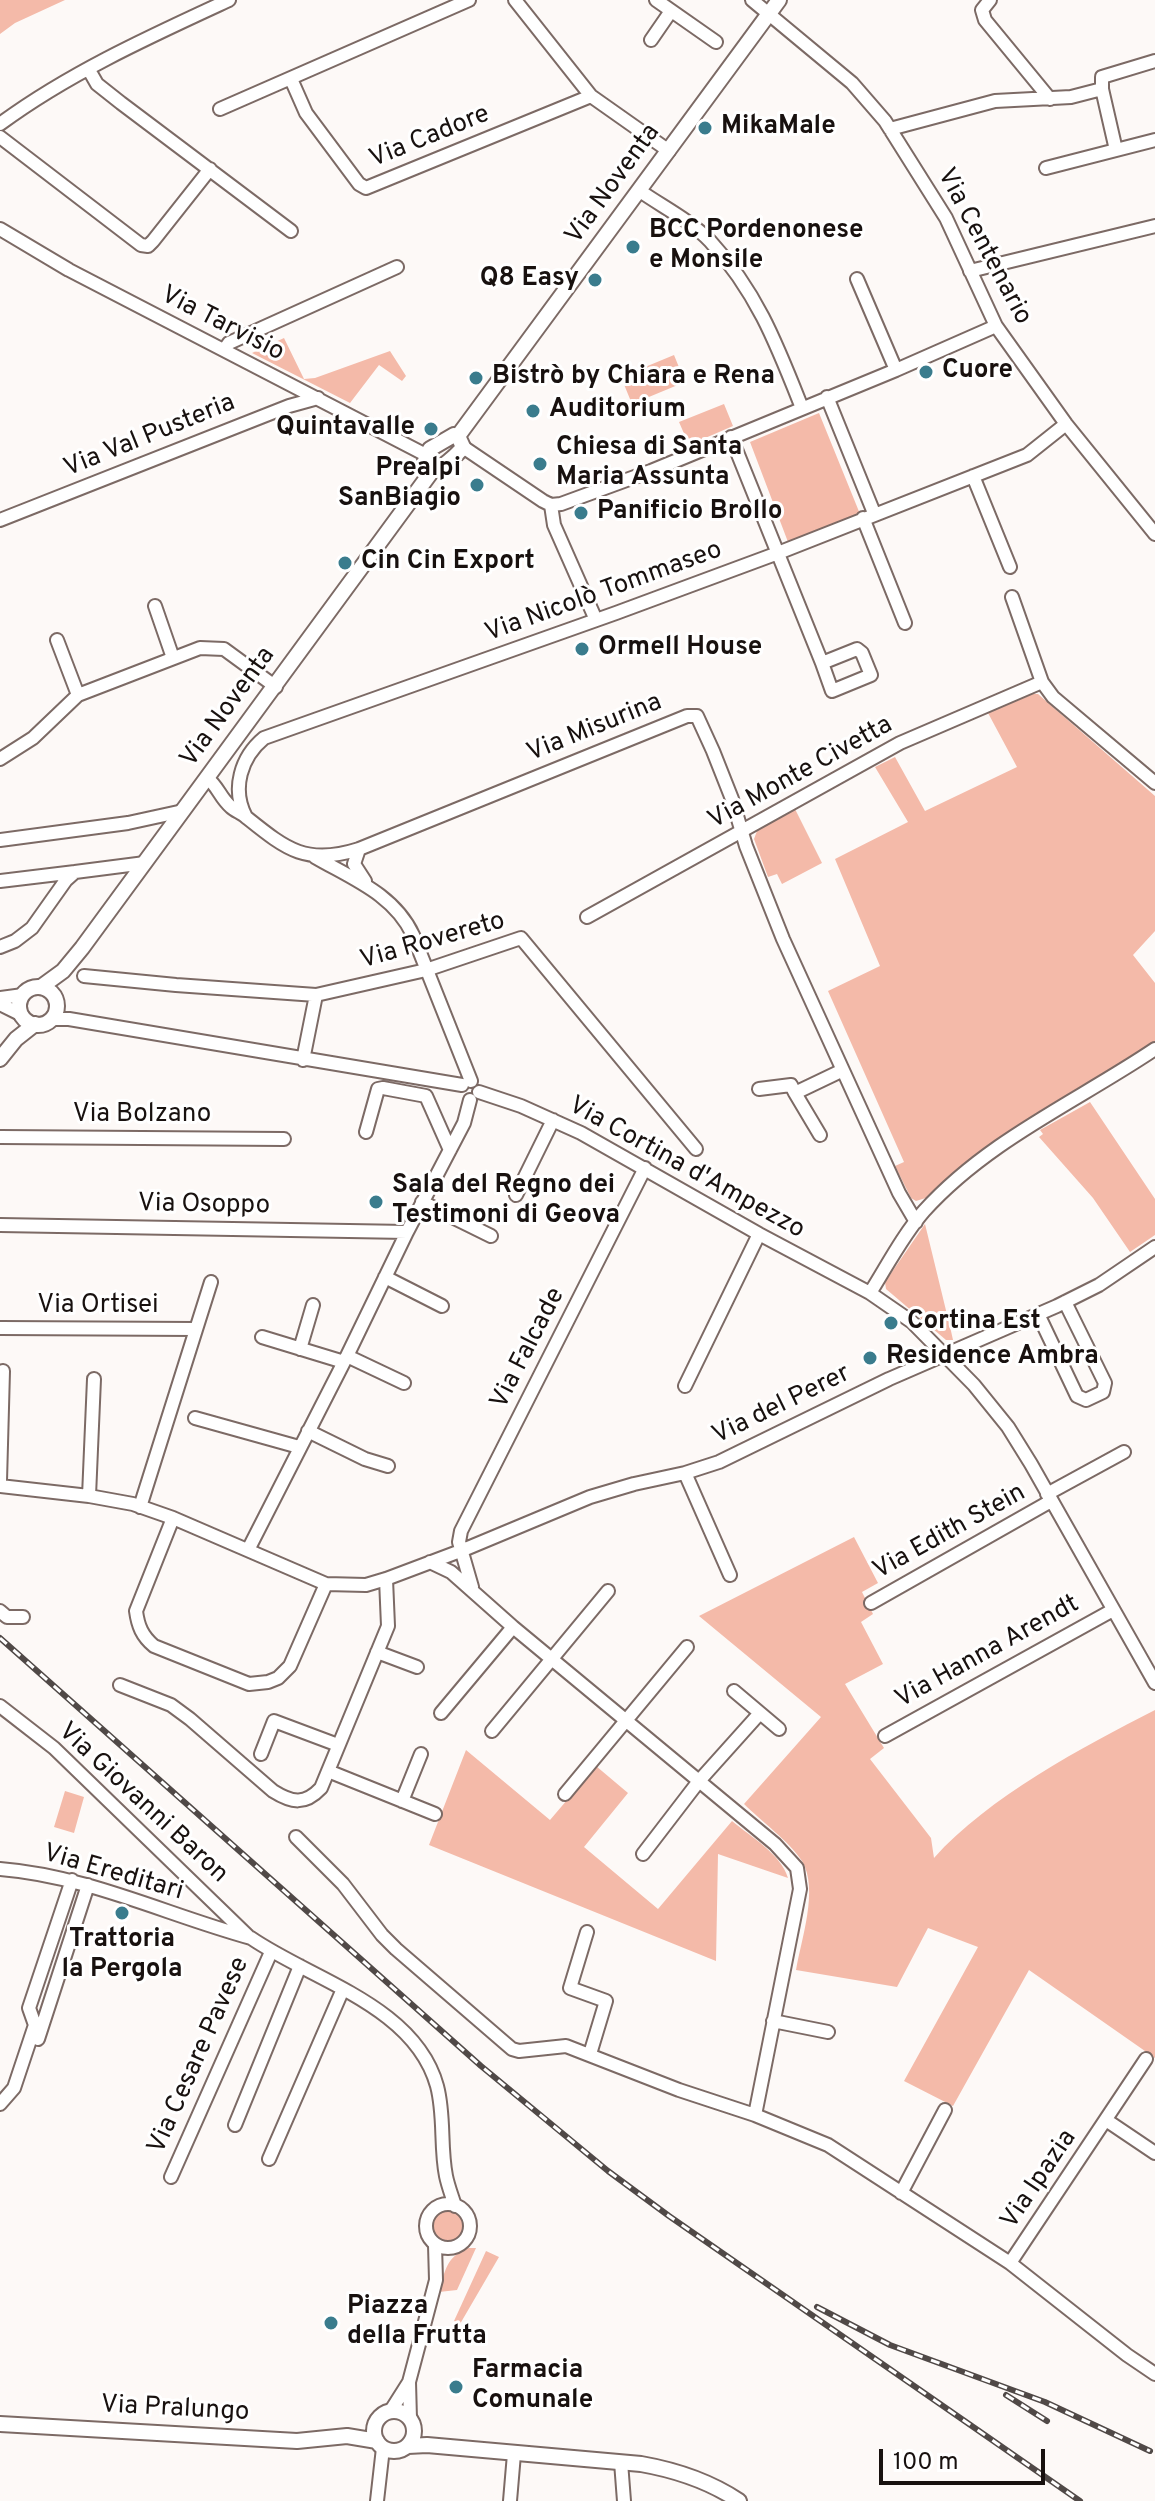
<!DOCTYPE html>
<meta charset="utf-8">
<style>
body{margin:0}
#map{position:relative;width:1155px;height:2501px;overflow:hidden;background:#fdf9f7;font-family:Overpass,sans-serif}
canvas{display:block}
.scale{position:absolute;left:879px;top:2449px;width:166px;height:36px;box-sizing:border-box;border:4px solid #18110f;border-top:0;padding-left:10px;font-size:24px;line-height:28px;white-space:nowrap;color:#18110f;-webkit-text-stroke:6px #fff;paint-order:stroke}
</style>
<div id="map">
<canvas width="1155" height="2501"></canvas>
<div class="scale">100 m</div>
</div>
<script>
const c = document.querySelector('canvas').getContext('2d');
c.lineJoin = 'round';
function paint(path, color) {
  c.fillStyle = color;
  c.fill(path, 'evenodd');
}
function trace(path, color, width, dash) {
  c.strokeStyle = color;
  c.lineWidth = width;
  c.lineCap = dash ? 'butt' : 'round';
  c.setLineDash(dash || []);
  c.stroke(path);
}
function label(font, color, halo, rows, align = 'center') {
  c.font = font + ' Overpass,sans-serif';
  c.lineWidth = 6;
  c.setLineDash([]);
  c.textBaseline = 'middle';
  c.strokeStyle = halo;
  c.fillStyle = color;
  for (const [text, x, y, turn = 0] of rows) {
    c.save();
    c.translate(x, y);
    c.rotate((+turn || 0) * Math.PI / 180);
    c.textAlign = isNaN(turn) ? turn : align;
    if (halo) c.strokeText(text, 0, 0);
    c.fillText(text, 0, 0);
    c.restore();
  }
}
paint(new Path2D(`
 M0,0H65L15,23L0,34Z
 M284,338L304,379L315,378L390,351L406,376L402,381L379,365L350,403L252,353Z
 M674,355L685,382L632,404L621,377Z
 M724,404L733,426L689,445L679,422Z
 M819,413L860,514L788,542L750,442Z
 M1033,694H1038L1155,796V931L1133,955L1155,983V1042L1033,1115L940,1184L929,1197L916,1201L911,1198L895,1166L904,1162L828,991L880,966L835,859L908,822L875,767L895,757L925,811L1017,767L988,713Z
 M795,809L822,863L782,884L777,874L768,877L754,839L757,831Z
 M1090,1102L1155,1199V1235L1130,1252L1093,1198L1039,1137L1043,1134L1040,1130Z
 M925,1224L951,1331L953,1340H946L886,1289L885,1282Z
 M854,1537L878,1583L862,1592L873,1614L861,1622L883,1664L845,1684L884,1748L870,1759L931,1838L934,1858C987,1798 1084,1746 1155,1710V2058L1029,1970L953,2106L904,2081L978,1947L928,1928L897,1987L796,1970C801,1940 819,1889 802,1861C789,1841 761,1821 744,1804L821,1717L699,1616Z
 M466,1750L550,1820L596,1766L628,1793L584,1847L658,1909L732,1821C751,1837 781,1854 788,1878L718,1854L716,1961L429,1845Z
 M65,1791L84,1797L74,1833L54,1827Z
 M432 2227a16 16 0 1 1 32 0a16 16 0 1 1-32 0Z
 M468,2248H476L457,2290L439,2292C445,2271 446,2257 468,2248Z
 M486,2251L499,2257L460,2324L454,2321Z`), '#f4baa9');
const minor = new Path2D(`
 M515,0L591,96L669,151
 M656,0L716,42
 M752,0L852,83L885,121L946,218L996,326L1066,424L1155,534
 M990,0L982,10L985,20L1050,99
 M651,40L671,11
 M89,70L97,84L121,103L291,231
 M291,79L306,113L359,184L366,188L591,96
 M1102,89V77L1155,61
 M220,109L469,0
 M0,124C69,73 151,36 229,0
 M890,129L995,101L1071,97L1102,89L1116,150
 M0,137L141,245L148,246L153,241L210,169
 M1046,168L1155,140
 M640,191C663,207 691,221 710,241C757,292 777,345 802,408
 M0,229L69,270L426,455
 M970,271L1155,226
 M857,279L896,370
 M224,350L229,343L397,267
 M827,397L874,513
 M731,437L822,663L857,649L862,653L871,675L832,691L822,663
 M463,447L543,501L551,505L561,504L651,471L896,370L996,326
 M973,476L1010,567
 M551,505L554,525L596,620
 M863,518L905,623
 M0,520L289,406L318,398
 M1012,597L1042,682
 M155,606L173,658
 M57,640L78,695
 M0,759L33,738L78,695L200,648L224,649L276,687
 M207,778C218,786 220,798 231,807C235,811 242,813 246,817C286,849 306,866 359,849L687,716H697L713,751L732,799L746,846L783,939L899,1193L916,1222
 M246,817C231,789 241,757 264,738L616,613L778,553L1027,455L1066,424
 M0,840L128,823L183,811
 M359,849L354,864L365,881
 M315,857C351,878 394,894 413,935L471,1081
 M0,881L75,872
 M587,917L900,743L1042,682L1053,697L1155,783
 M0,947L15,941L32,928L66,880L75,872L145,863
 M84,976L176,985L316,995L426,970L521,938L696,1149
 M0,998L23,995
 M0,1004L22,1015
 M52,1019H69L462,1085
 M303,1060L316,995
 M759,1089L791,1085L795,1093L841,1071
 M479,1092L521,1106L581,1133L759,1234L870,1293L912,1322L974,1385L1008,1427L1031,1464L1155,1683
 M795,1093L820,1135
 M366,1132L378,1089L383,1088L426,1096L450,1150
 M0,1137L284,1139
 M516,1195L553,1120
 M422,1202L491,1236
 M0,1225L407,1232
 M385,1277L442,1306
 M870,1293C887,1266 903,1235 924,1211C988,1140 1078,1101 1155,1049
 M1038,1314L1077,1396L1086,1400L1103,1392L1105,1383L1065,1302
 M0,1328L196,1329
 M262,1337L344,1362
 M300,1349L313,1305
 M347,1356L404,1383
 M685,1386L759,1234
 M195,1418L299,1447
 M308,1431L365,1459L388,1466
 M685,1473L730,1575
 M0,1481L3,1371
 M0,1486L89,1496L133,1504L173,1518L326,1584L366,1585L386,1579L463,1550L590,1497L634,1484L685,1473L719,1462L889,1379L1057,1306L1099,1285L1155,1247
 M1047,1494L1124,1452
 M89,1496L94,1379
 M140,1507L211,1282
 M173,1518L136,1611C138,1626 142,1636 154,1646L249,1684L268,1682L278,1678L290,1666L326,1584
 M248,1550L347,1356L407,1232L464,1123L470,1100
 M430,1562L451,1572L513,1627L775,1844L797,1868L800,1889L755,2115
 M472,1587L459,1542L461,1531L645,1168
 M871,1603L1051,1501
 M0,1611L7,1617H23
 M377,1652L417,1667
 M120,1685L171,1705L190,1719L273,1791C292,1803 305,1805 321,1788L388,1626L386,1579
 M734,1691L779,1729
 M0,1706L54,1748L248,1936
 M441,1713L513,1627
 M492,1731L608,1591
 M885,1736L1113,1610
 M261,1754L274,1721L338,1745
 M328,1771L435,1814
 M565,1794L687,1647
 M402,1801L421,1754
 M296,1837L343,1884L382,1935L396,1949L512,2049L519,2051L566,2046L679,2090L755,2115L828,2145L1010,2263L1127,2355L1155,2374
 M643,1854L699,1781L760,1713
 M0,1869C88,1876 167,1915 251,1938C312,1980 415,2006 437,2086C445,2116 440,2146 446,2176C448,2186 452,2196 455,2206
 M587,1932L570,1988L606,2001L590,2054
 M773,2021L828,2032
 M38,2039L88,1885
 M0,2104L14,2088L35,2025L29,2008L72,1880
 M1106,2120L1155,2153
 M235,2125L300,1966
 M269,2159L343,1989
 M171,2177L271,1952
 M901,2193L945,2110
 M426 2226a22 22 0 1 1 44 0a22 22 0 1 1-44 0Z
 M1010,2263L1146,2059
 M390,2412L409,2382
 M410,2419L409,2382L436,2280L435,2245
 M621,2462L624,2501
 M377,2501L383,2448
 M510,2501L514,2454`);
const tertiary = new Path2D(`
 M454,435L458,436L463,447C458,454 439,471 432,471L425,461L430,449Z
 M458,436L779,0
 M19 1006a19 19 0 1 1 38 0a19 19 0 1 1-38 0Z
 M41,987L63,971L82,948L432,471
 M0,1059L16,1039L35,1024
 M374 2431a20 20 0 1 1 40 0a20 20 0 1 1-40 0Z
 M0,2424L297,2441L347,2436L377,2441
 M408,2446L427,2445L641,2464C675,2470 709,2481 739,2501`);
trace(minor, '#7c6a65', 16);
trace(tertiary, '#7c6a65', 18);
trace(minor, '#fff', 12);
trace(tertiary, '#fff', 14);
const rail = new Path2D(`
 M0,1638L481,2066L608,2171L669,2216L1080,2501
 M817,2307L890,2345L1045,2402L1150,2451
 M1006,2395L1047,2421`);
trace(rail, '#504947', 6);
trace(rail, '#fff', 3, [9]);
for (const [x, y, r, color] of [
 [705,128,8,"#3a7c8d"],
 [633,247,8,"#3a7c8d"],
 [595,280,8,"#3a7c8d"],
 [926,372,8,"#3a7c8d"],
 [476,378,8,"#3a7c8d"],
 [533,411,8,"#3a7c8d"],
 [431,429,8,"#3a7c8d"],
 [540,464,8,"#3a7c8d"],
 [477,485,8,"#3a7c8d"],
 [581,513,8,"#3a7c8d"],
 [345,563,8,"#3a7c8d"],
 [582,649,8,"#3a7c8d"],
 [376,1202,8,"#3a7c8d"],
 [891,1323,8,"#3a7c8d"],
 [870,1358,8,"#3a7c8d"],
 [122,1913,8,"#3a7c8d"],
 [331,2323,8,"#3a7c8d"],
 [456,2387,8,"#3a7c8d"]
]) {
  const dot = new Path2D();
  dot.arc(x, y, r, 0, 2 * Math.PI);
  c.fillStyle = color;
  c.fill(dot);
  trace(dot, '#fff', 3);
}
label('bold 26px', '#18110f', '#fff', [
 ["MikaMale",721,128],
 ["BCC Pordenonese",649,232],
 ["e Monsile",649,262],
 ["Q8 Easy",579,280,"right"],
 ["Cuore",942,372],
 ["Bistrò by Chiara e Rena",492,378],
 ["Auditorium",549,411],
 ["Quintavalle",415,429,"right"],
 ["Chiesa di Santa",556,449],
 ["Maria Assunta",556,479],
 ["Prealpi",461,470,"right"],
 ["SanBiagio",461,500,"right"],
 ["Panificio Brollo",597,513],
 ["Cin Cin Export",361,563],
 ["Ormell House",598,649],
 ["Sala del Regno dei",392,1187],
 ["Testimoni di Geova",392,1217],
 ["Cortina Est",907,1323],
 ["Residence Ambra",886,1358],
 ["Trattoria",122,1941,"center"],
 ["la Pergola",122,1971,"center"],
 ["Piazza",347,2308],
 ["della Frutta",347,2338],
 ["Farmacia",472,2372],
 ["Comunale",472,2402]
], 'left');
label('26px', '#18110f', '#fff', [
 ["Via Cadore",430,138,-22],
 ["Via Noventa",614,185,-54],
 ["Via Centenario",983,247,62],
 ["Via Tarvisio",222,325,27],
 ["Via Val Pusteria",150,437,-22],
 ["Via Nicolò Tommaseo",604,593,-20],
 ["Via Noventa",229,708,-54],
 ["Via Misurina",595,729,-22],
 ["Via Monte Civetta",801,774,-29],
 ["Via Rovereto",433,942,-16],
 ["Via Bolzano",142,1116],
 ["Via Cortina d'Ampezzo",686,1169,29],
 ["Via Osoppo",204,1206,1],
 ["Via Ortisei",98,1307],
 ["Via Falcade",529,1349,-63],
 ["Via del Perer",782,1406,-26],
 ["Via Edith Stein",950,1533,-29],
 ["Via Hanna Arendt",988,1653,-29],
 ["Via Giovanni Baron",142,1804,43],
 ["Via Ereditari",113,1874,16],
 ["Via Cesare Pavese",200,2056,-66],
 ["Via Ipazia",1040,2180,-56],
 ["Via Pralungo",175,2410,3]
]);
</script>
